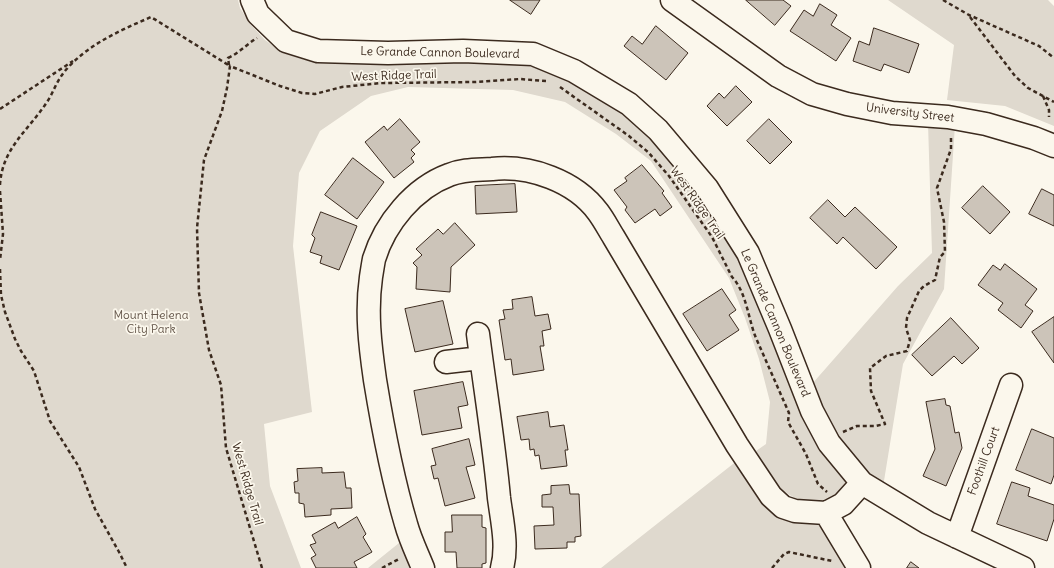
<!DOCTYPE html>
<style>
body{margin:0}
canvas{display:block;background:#fbf7ec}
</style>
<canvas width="1054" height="568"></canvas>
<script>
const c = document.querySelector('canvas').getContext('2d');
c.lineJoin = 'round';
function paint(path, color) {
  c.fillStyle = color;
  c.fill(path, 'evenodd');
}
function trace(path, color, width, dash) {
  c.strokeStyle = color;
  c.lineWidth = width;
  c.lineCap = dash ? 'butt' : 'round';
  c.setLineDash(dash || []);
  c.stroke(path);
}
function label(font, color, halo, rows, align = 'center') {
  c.font = font + ' Delius,sans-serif';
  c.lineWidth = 3.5;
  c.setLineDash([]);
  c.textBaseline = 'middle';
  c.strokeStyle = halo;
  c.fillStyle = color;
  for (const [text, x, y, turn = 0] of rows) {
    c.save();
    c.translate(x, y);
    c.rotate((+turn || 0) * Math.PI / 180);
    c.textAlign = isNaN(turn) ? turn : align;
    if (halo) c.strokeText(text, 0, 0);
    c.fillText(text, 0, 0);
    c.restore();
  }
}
paint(new Path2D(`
 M0,0H238L240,8L251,25L265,40L283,53L305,60L364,61H474L524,63L550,68L636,120L720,218L763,306L808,427L820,445L847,480L840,496L823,503H803L780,489L756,451L766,444L770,402L759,359L745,318L729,278L651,161L616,134L565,102L513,90L408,87L371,96L320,131L299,173L293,246L312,412L264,424L270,486L301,568H0Z
 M888,0H1048L1054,6V126L1005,106L947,100L954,45Z
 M928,123L955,125L944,289L903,364L883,487L867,475L824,420L812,384L898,286L932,253Z
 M738,460L777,514L788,520L821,524L849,568H601Z
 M404,539L413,568H368Z`), '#dfd9ce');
const building = new Path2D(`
 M510,0H540L531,14Z
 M746,0H783L791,6L775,25Z
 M820,4L837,15L831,25L851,38L836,61L790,31L804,10L813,16Z
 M656,26L688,53L666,80L624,46L632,36L642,44Z
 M874,28L919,44L909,73L884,64L881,71L853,61L859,41L869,45Z
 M736,86L752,102L727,126L707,106L719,93L724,98Z
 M400,119L420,142L411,150L415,154L411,158L414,162L394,178L365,142L384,126L387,130Z
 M769,119L792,142L770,164L747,141Z
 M353,158L384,182L357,219L325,195Z
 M642,165L664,191L662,193L672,207L660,216L655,209L635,223L625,210L627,207L614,190L627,181L625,178Z
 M515,184L517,212L476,214L475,186Z
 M983,186L1010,212L990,234L962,208Z
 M1042,189L1054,195V226L1029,214Z
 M828,200L845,217L855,207L897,247L876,269L843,237L837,244L810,218Z
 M321,212L357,226L339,270L320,263L322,256L310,252L315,238L312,235Z
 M455,223L475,245L451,267L450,292L416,289L417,267L413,263L422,255L416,249L438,229L443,234Z
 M1005,264L1037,289L1025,305L1033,311L1021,328L998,310L1003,303L978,285L993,265L1000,270Z
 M722,289L736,310L729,315L739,330L707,351L683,314Z
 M532,297L535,316L548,314L551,329L542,331L544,346H540L544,370L513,375L511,359L505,360L499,320L505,319L503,310L513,309L512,300Z
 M443,301L453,344L415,352L405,309Z
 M1054,317V363L1032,332Z
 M951,318L979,348L962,364L954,356L932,376L912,355Z
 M463,382L468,405L458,407L462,428L422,435L414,391Z
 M945,399L946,405L950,406L955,433L959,432L962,448L946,486L923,476L935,449L926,402Z
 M548,412L550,427L564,425L568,450H565L567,466L541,469L539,455L535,456L534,449L530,450L529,439L521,440L517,417Z
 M1032,429L1054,438V475L1051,484L1016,470Z
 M469,439L475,465L466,467L475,498L445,506L438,478L434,479L431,466L436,465L432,449Z
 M322,468V473L344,472L346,488H351L352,508L331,509V515L305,517L304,504L299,503V493H295L294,482L298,481L297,469Z
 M1012,482L1030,488L1028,496L1054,505V519L1047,541L997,524Z
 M569,485L570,494H579L581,536L575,537V542H567V548L535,549L534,526L554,525L553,507H542V495L551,494V486Z
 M452,515H482V527L486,528V563L482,564V568H457L456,552H445V532H452Z
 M357,517L366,534L363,537L372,552L354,562L357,568H316L311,558L316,555L310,545L316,543L312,535L335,522L338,528Z
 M911,562L919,568H907Z`);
paint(building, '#ccc4b9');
trace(building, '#3b2a1e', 1);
const minor = new Path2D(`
 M252,0L258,14L286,41L318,51L388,53L463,51L533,54L574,71L629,104L658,130L707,188L748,253L780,329L812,411L829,443L862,483L928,523L1023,568
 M672,0L778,76L812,94L847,104L892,113L948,117L986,124L1034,138L1054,146
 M478,334C485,389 494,443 499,498C502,521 508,546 502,568
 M446,362L481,358
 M826,513L859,568
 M957,537L1011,385
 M423,568C417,553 410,539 406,524C392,477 383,429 375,380C370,345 366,312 371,277C372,271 373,264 374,259C385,223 414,188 449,175C463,169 478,170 492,169C530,165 575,181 598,212C604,220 608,228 613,236L737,445L771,496L783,507L795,511L826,513L843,504L862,483`);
trace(minor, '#3b2a1e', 25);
trace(new Path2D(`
 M943,0L969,15L1039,46L1054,58
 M970,17L1015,76L1028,88L1054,102
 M229,65L228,58C239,53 247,44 257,38
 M560,87L629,136L648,152L669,176L712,237L732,277C747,293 748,319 756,338L789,413L788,422L806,454L818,484L827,492
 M1043,96L1049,110V117
 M0,109L73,61
 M0,185C2,148 28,131 47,102C53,93 56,83 62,75C66,69 73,62 79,57C100,39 126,28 151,17L230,66
 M0,191L3,234L0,260
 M0,269L1,295L5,312L15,339L21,351L34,371L50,421L79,467L95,509L119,552L127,568
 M843,432L857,426H875L885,424L871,391L870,368L886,356L907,351L910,340L906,328L907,318L919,291L924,286L935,280L940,257L945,252L944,222L937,188L951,149V137
 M262,568L226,448L221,385L209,350L199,293L197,228L204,160L222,111L227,88L230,66L280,86L302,93L315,94L342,87L381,83L476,82L520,79L546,81
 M382,568L399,559
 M772,568L784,554L789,552L832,561`), '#3b2a1e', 2.5, [4, 3]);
trace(minor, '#fbf7ec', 22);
label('12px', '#3b2a1e', '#fbf7ec', [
 ["Le Grande Cannon Boulevard",440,53,1],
 ["West Ridge Trail",394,76,-2],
 ["University Street",910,113,7],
 ["West Ridge Trail",697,203,55],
 ["Le Grande Cannon Boulevard",775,323,67],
 ["Foothill Court",984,461,-70],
 ["West Ridge Trail",247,484,74]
]);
label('12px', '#64564a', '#fbf7ec', [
 ["Mount Helena",151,316],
 ["City Park",151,330]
]);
</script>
